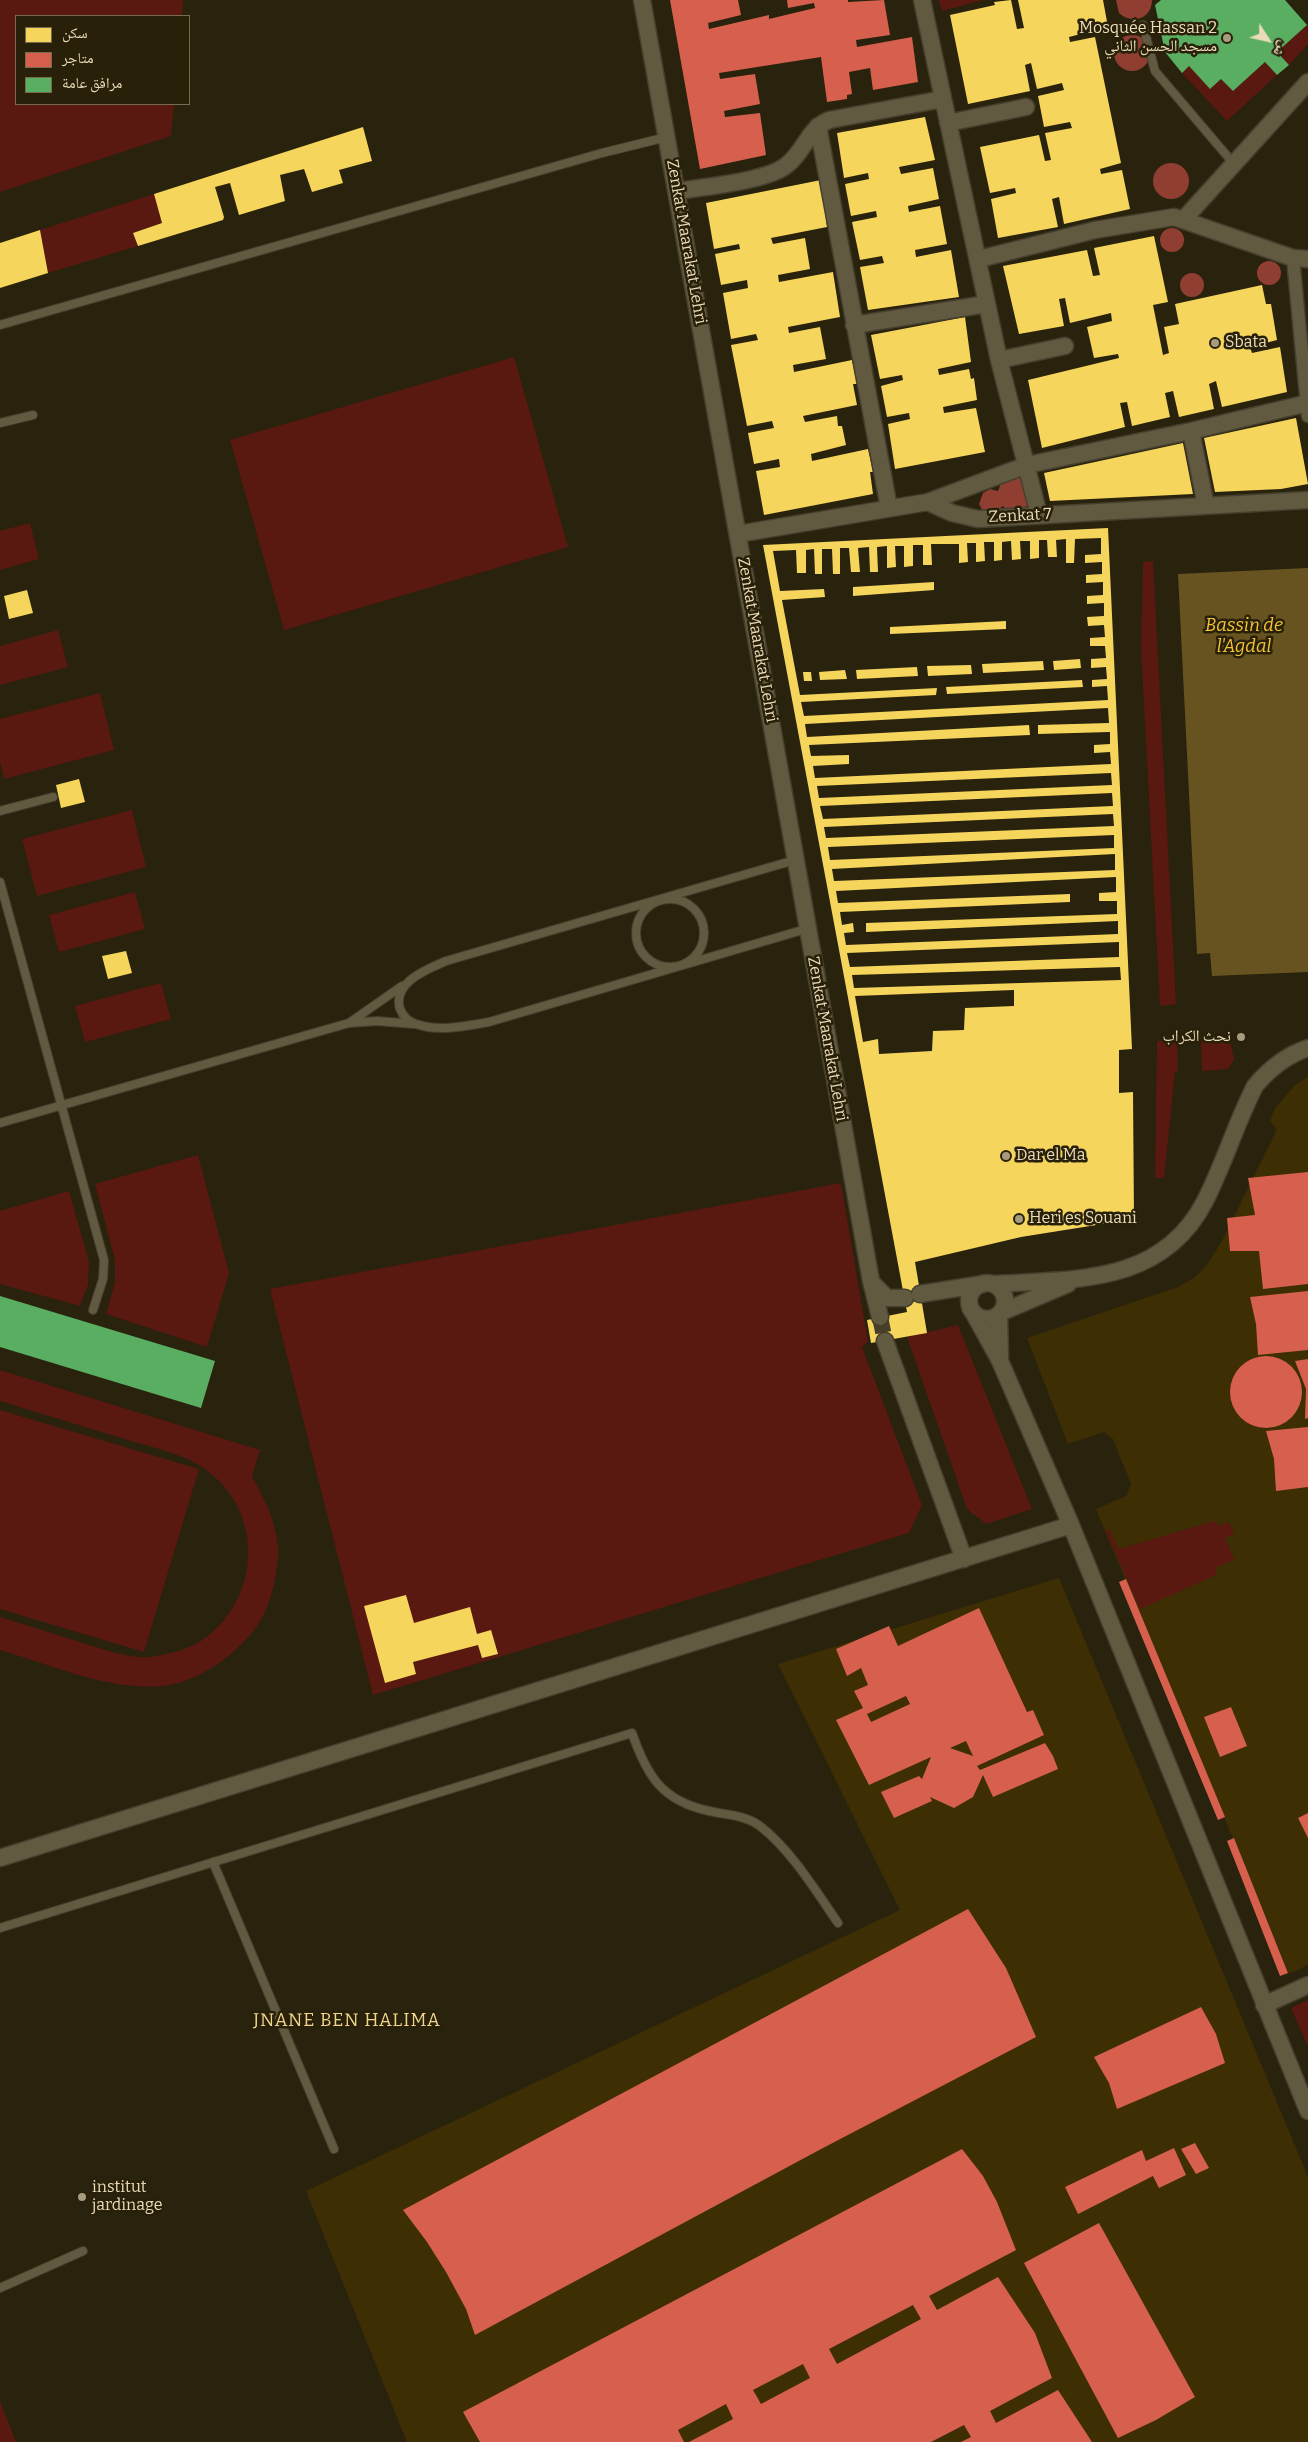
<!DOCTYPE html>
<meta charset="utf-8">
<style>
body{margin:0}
#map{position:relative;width:1308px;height:2442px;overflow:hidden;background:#29220d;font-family:Bitter,"Noto Naskh Arabic",serif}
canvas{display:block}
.legend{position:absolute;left:15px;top:15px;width:175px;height:90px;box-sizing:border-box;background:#282009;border:1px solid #766b4f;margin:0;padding:6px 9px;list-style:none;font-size:15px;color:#eadcb9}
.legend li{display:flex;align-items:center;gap:10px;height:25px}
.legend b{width:25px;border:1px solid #766b4f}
.north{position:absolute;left:1243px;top:15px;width:50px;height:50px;-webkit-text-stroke:4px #282009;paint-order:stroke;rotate:125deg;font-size:14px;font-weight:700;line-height:20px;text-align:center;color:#eadcb9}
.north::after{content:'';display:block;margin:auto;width:18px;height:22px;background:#eadcb9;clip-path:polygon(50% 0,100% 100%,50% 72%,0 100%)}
</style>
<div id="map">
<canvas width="1308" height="2442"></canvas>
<ul class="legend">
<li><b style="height:14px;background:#f6d55c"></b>سكن</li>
<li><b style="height:14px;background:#d6604d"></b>متاجر</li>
<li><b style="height:14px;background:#5aae61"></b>مرافق عامة</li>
</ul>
<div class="north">ش</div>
</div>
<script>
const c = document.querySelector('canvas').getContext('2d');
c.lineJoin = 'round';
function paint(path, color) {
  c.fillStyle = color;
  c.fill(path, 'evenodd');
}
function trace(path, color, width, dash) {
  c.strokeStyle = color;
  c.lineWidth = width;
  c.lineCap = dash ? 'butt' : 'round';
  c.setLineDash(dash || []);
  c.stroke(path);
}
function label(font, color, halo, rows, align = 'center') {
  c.font = font + ' Bitter,"Noto Naskh Arabic",serif';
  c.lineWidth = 5;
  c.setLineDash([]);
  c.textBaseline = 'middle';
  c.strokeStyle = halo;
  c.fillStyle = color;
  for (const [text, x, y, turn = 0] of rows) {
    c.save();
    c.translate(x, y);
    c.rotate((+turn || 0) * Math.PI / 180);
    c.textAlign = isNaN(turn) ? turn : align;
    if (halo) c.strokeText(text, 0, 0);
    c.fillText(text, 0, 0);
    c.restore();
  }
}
paint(new Path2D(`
 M1308,1077V1965L1289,1974L1096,1509L1126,1496L1131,1484L1113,1439L1104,1432L1068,1444L1027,1338L1178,1287L1194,1278L1207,1265L1223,1239L1277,1129L1270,1121L1275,1108L1296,1084Z
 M1059,1578L1308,2177V2442H407L306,2191L900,1910L778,1664Z`), '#3d2e03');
paint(new Path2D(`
 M0,0H183L182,16H16V104H174L171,136L0,192Z
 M939,0H983L942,11Z
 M1308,24V44L1289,65L1277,52Z
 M1265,62L1277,75L1227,121L1182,73L1189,66L1210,89L1221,79L1233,91Z
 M154,194L162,223L134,233L138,246L48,273L40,230Z
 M514,357L568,547L284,630L230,440Z
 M30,523L39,559L0,570V531Z
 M1153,561L1176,1004L1160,1006L1141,648L1143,562Z
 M58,630L68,667L0,685V646Z
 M100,693L114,750L4,779L0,762V719Z
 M132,810L146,867L37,896L22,839Z
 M135,892L145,929L59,952L49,915Z
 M161,983L171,1019L85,1042L75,1006Z
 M1222,1039L1231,1045L1234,1060L1228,1069L1202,1071L1201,1040Z
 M1157,1041H1177L1178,1071L1175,1072L1164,1178H1155Z
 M198,1155L229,1273L207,1347L106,1314L115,1282V1260L95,1184Z
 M841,1183L868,1342L862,1347L922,1505L909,1533L373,1695L270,1289Z
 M69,1191L89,1262L88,1285L80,1306L0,1284V1211Z
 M958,1325L1032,1509L986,1524L967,1509L907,1337Z
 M0,1370L260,1450L252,1476C265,1500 275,1519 278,1547C279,1553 278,1559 277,1565C275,1586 269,1609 257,1626C236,1655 199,1682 163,1686C108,1691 52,1665 0,1650V1617C28,1626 56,1634 83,1643C104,1649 128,1659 150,1657C170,1654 193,1649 209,1635C262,1591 262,1510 205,1469C184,1454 155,1448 131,1441C87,1428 44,1414 0,1401Z
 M0,1410L199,1469L144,1652L0,1609Z
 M1215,1521L1219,1526L1229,1522L1234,1534L1225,1538L1234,1560L1217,1567L1216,1575L1140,1609L1105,1530L1109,1529L1119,1549Z
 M1308,2000V2047L1291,2008Z
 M0,2401L16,2442H0Z`), '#591810');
paint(new Path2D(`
 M1116,0H1152C1152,19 1132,25 1119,13Z
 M1114 53a18 18 0 1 1 36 0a18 18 0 1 1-36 0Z
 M1153 181a18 18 0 1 1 36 0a18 18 0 1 1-36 0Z
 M1160 240a12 12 0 1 1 24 0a12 12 0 1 1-24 0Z
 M1257 273a12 12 0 1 1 24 0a12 12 0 1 1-24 0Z
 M1180 285a12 12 0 1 1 24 0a12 12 0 1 1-24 0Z
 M1017,477L1022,479L1029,504C1021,512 1012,513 1002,506L998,512L983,511L979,504L983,493L990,489L998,491L1001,483Z`), '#903e31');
paint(new Path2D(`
 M1308,568V972L1212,976L1210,953L1197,954L1178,574Z`), '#665320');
paint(new Path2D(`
 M1011,0L1017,29L1024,28L1018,0H1103L1108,27L1069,37L1070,42L1095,37L1121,163L1100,169L1101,174L1122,170L1130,209L1064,224L1059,197L1052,199L1058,227L998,238L991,199L1016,193L1015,188L990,193L980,147L1039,135L1045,161L1051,160L1045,133L1072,128L1070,122L1044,127L1038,96L1064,90L1062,83L1037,89L1031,63L1025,65L1030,91L968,104L950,15L995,5L994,2Z
 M925,117L935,160L899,167L901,174L933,168L939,199L908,206L909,212L940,206L947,244L915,250L916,257L951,250L959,297L868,310L860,267L884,263L882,256L860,260L852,222L877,217L876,211L851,216L845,184L869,179L868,173L844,178L837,133Z
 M363,127L372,161L339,170L343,183L312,192L304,169L280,175L285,201L239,215L230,183L215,187L224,217L223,220L138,246L133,233L162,223L154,194Z
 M821,180L827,227L771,238L773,244L805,238L810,269L778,275L779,282L833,272L840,317L788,327L789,333L820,327L826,359L793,365L794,372L852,360L857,384H853L857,405L803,416L805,422L837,416L838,426H842L846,445L811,454L812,461L868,449L873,472H870L873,494L764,515L756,471L780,467L779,459L754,464L748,433L774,428L772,421L747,426L731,345L758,340L756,334L731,339L723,293L748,288L747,280L721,285L715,254L740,249L739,244L714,249L706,203Z
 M40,230L48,273L0,288V243Z
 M1154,236L1168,302L1153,305L1163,355L1169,353L1164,327L1179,324L1175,304L1262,285L1266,304H1271L1277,340L1250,347L1252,353L1280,347L1287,392L1222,407L1216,381L1209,384L1214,409L1179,417L1173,391L1165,393L1170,417L1132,426L1127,402L1120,403L1125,427L1042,448L1028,380L1119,358L1118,354L1094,358L1087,327L1112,321L1111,313L1070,323L1065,298L1059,299L1064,326L1019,334L1003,266L1087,250L1093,276L1100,275L1094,248Z
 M965,317L971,362L938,369L939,375L969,369L971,379L974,378L977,400L943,407L944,413L976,408L985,452L895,469L888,424L910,419L909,413L887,417L881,386L903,380L902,375L880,379L871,335Z
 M1296,418L1308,484L1281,489L1215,492L1204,438Z
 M1183,443L1193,494L1050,501L1044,473Z
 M1108,528L1132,1049L1119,1050V1093L1133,1092L1134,1219L1021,1237L915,1262L927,1333L871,1343L867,1320L907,1312L763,545ZM1101,538V554L1085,555V563L1102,562V574L1086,575V583L1103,582V595L1087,596V604L1104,603V616L1087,617L1088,626L1104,625L1105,637L1090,638V646H1105L1106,658L1091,659V668L1106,667L1107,679L1092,680V687L1107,686L1108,700L804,716L801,702L936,695L937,688L800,695L782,600L825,597L824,589L780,591L773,551L796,550L797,573H806V550L814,549L815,574H822V549H832L833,574H840V548H849L851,572H860L858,548L869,547L870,572H878L877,547L887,546V568L896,567L895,546H904V567L913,566V545H923V565H932L931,544H959V563L968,562L967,543H976V562L985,561L984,542H994V561L1002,560V542L1011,541L1012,560L1021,559L1020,541H1030V559L1039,558V540H1047L1048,557H1057L1056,540L1066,539V563H1074L1075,539ZM1108,708L1109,723L1038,725V734L1110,732V744L1094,745V753L1110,752L1111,764L815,778L813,766L849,764V755L811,756L809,745L1030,735L1029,725L807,737L805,724ZM1111,773L1112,785L819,798L817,786ZM1112,793L1113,806L823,819L820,806ZM1113,814L1114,826L826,838L824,827ZM1114,835V848L830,860L828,847ZM1115,854V870L834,881L832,869ZM1116,877V892L1099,893V901H1117V914L866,923V932L1118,921V934L846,945L844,933L854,932L853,923L842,925L840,912L1070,902V894L838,903L836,891ZM1119,942V957L850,967L847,953ZM1120,967L1121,980L854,988L852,975ZM1014,990V1006L965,1008L964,1030L933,1031L932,1051L879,1054L878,1039L863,1042L855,996Z
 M934,582V590L853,596V587Z
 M27,590L33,613L9,619L4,596Z
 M1006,621V629L890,634V627Z
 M1080,659L1081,668L1054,670L1053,661Z
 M1043,661L1044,670L983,673L982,664Z
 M971,665L972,674L928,676L927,666Z
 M917,667L918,676L857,679L856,670Z
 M845,670L847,679L820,680L819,672Z
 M803,672H811L812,681H804Z
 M1082,680L1083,687L947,694L946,687Z
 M79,779L85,802L61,808L56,785Z
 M126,951L132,973L108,979L102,956Z
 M406,1595L414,1623L470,1607L477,1634L491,1630L498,1654L482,1658L478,1645L413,1662L416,1674L385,1683L364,1606Z`), '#f6d55c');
paint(new Path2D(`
 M670,0H738L741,15L708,23L709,29L769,15V19L815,8L814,3L788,8L787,0H848V2L884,0L890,35L856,40L857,47L912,37L918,82L873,90L870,68L849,72L852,94L847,95V99L827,102L821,57L719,73L720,79L755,74L760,104L724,111L725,117L760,113L766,155L700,169Z
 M1308,1172V1284L1263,1289L1259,1251H1230L1227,1218L1255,1215L1248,1178Z
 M1308,1291V1350L1258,1355L1256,1324L1250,1297Z
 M1230 1392a36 36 0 1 1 72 0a36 36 0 1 1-72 0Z
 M1308,1359V1418L1305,1419L1306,1389L1295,1361Z
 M1308,1427V1487L1276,1491L1274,1459L1266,1431Z
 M1126,1579L1225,1817L1218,1820L1119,1582Z
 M979,1608L1027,1712L1033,1710L1044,1735L977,1766L980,1770L1045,1743L1053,1756L1058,1769L993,1797L983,1775L973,1797L954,1808L930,1797L932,1801L894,1818L881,1792L919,1776L922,1779L931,1757L869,1785L836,1720L863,1708L854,1691L868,1685L861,1668L847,1676L836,1649L889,1626L898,1646ZM906,1696L910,1704L871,1722L867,1714ZM966,1741L973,1756L950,1748Z
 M1231,1707L1247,1746L1220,1757L1204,1717Z
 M1308,1813V1838L1298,1818Z
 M1234,1838L1288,1973L1280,1976L1227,1841Z
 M968,1909L1006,1968L1036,2037L823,2148L475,2335L466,2309L446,2272L427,2242L403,2210Z
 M1201,2007L1216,2034L1225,2063L1117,2109L1109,2083L1094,2057Z
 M1195,2143L1209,2168L1196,2174L1181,2149Z
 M1174,2148L1186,2175L1159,2188L1153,2176L1078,2214L1065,2187L1142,2150L1146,2161Z
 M962,2149L983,2176L997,2202L1016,2250L929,2296L937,2310L998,2277L1035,2333L1052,2378L990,2411L996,2423L1058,2390L1092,2442H961L971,2437L964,2425L931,2442H689L733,2419L726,2404L678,2430L684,2442H480L463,2412ZM913,2305L921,2319L837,2364L829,2349ZM803,2364L810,2378L761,2404L753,2390Z
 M1099,2223L1195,2397L1156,2420L1118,2438L1024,2263Z`), '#d6604d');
paint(new Path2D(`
 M1161,0H1285L1307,25L1277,52L1289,65L1277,75L1265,62L1233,91L1221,79L1210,89L1189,66L1182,73L1165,52L1155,5Z
 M0,1296L215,1361L201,1408L0,1347Z`), '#5aae61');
trace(new Path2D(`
 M880,1317L885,1341`), '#463e27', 16, [16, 8]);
const service = new Path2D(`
 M1143,25L1155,71L1234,164
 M0,325L602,153L667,137
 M0,423L33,415
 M0,811L53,797
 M795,860L446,961C428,969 392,982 400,1009C403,1016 409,1022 416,1024C438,1032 467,1026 489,1022L806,929
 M0,882L104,1260L103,1279L93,1310
 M636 933a34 34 0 1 1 68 0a34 34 0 1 1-68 0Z
 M402,986L349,1023L377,1021L414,1024
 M0,1123L349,1023
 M213,1862L334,2149
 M0,1928L632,1733C647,1776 662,1801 709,1811C726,1815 745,1815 760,1826C791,1850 816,1891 838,1923
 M0,2288L83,2251`);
const pedestrian = new Path2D(`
 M1293,258L1308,416`);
const minor = new Path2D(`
 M642,0L871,1281L880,1317
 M922,0L999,360L1039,515
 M948,123L1026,107
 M818,126L889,508
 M677,191C703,187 770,181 788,164C805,150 808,129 829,120L943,99
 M1184,219L1308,82
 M979,259L1095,230L1174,217L1293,258L1308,259
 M854,325L987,304
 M999,360L1065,346
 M1191,431L1206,506
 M928,502L1027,465L1191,431L1308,403
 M738,534L928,502L952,513L978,519L1308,500
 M872,1283L887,1298H905
 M969 1301a18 18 0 1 1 36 0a18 18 0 1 1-36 0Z
 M994,1284C1075,1279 1162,1285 1205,1201C1224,1164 1236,1123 1255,1086C1270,1068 1287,1055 1308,1048
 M920,1294L983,1284
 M973,1312L1000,1361L1071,1525L1308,2111
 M1002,1312L1068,1284
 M999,1315L1000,1359
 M885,1341L964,1559
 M0,1858L1071,1525
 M1264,2005L1308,1985`);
trace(service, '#453f2d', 10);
trace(pedestrian, '#453f2d', 15);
trace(minor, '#453f2d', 19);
trace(service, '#625941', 8);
trace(pedestrian, '#625941', 12);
trace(minor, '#625941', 16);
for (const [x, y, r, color] of [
 [1227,38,5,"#a69b7d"],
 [1215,343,5,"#a69b7d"],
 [1241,1037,5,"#a69b7d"],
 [1006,1156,5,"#a69b7d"],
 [1019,1219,5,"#a69b7d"],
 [82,2197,5,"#a69b7d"]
]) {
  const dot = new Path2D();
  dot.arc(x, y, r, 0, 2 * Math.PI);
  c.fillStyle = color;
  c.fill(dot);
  trace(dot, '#282009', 2);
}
label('16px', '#eadcb9', '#282009', [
 ["Mosquée Hassan 2",1217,29,"right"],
 ["مسجد الحسن الثاني",1217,47,"right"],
 ["Sbata",1225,343],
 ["نحث الكراب",1231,1037,"right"],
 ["Dar el Ma",1016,1156],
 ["Heri es Souani",1029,1219],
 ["institut",92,2188],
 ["jardinage",92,2206]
], 'left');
label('16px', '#eadcb9', '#282009', [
 ["Zenkat Maarakat Lehri",686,242,80],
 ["Zenkat 7",1020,516,-3],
 ["Zenkat Maarakat Lehri",757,640,80],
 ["Zenkat Maarakat Lehri",827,1039,80]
]);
label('italic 18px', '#f5c536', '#282009', [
 ["Bassin de",1244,626],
 ["l'Agdal",1244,647]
]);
c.letterSpacing = '1px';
label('18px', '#f0d48b', '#282009', [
 ["JNANE BEN HALIMA",347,2021]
]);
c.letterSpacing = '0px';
</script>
